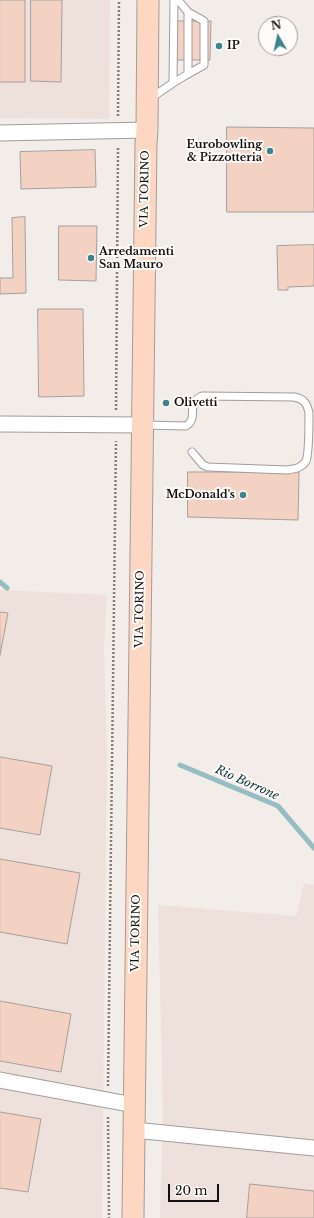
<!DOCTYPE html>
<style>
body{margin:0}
#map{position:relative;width:314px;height:1218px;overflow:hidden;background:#f3edea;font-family:"Libre Baskerville",serif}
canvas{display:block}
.north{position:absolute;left:258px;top:16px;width:40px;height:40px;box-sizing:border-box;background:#fffbf9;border:1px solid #a19d9c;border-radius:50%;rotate:351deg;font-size:11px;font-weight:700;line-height:16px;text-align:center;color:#131110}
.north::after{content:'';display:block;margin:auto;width:14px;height:18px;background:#3d858c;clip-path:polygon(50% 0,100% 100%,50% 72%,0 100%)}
.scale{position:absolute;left:168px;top:1184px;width:51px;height:18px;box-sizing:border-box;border:2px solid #131110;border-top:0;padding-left:5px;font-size:12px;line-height:14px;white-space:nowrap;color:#131110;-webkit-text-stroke:3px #fffbf9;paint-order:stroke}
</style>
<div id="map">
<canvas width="314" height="1218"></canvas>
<div class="north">N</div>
<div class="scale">20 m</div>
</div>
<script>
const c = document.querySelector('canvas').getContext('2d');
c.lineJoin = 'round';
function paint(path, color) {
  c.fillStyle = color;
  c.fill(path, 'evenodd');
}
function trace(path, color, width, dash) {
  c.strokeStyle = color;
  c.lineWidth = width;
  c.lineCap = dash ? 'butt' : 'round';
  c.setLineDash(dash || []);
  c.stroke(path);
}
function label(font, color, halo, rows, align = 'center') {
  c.font = font + ' "Libre Baskerville",serif';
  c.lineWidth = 4;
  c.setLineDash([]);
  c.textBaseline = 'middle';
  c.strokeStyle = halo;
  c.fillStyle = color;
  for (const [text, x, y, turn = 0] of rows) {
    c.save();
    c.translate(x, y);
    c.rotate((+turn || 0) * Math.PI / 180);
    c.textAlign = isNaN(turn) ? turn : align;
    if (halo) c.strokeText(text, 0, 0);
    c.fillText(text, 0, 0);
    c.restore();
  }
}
paint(new Path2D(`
 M0,0H110L109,119L0,118Z
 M0,590L107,595L104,649L107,758L102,1218H0Z
 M304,883L314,885V1218H160L163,1112L158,905L296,916Z`), '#eee0da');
trace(new Path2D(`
 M0,582L7,588
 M180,765L278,806L314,848`), '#96bec2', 5);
const building = new Path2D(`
 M0,0H25V82H0Z
 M31,0H62L61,82L31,81Z
 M173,21H211L210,60H171Z
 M227,127L314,128V212H227Z
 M95,150L96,187L21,189L20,152Z
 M25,217L26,293L0,294V278H13L12,218Z
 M59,226H97L96,281L59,280Z
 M314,245V286L288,287V290H278L277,246Z
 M38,309H83L84,396L39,397Z
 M188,472H299L298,520L188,517Z
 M0,612L8,613L0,655Z
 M0,757L52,766L40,835L0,828Z
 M0,859L80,873L67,944L0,932Z
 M0,1001L71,1014L61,1072L0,1061Z
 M0,1112L41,1119L28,1192L0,1188Z
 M250,1184L314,1191V1218H247Z`);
paint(building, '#f3d2c3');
trace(building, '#a59f9c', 1);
const lane = new Path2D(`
 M188,12L204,21V65L188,74
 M173,83L188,74V12L178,0
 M151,98L173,83L174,0
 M145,425L186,426C200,417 184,404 202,396L294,397C304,399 307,403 309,413C309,422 309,454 306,461C302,468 294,469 287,470L208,467L203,465L192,452`);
const street = new Path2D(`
 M0,133L147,130
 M0,424L143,425
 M0,1080L134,1105
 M134,1130L314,1148`);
const secondary = new Path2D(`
 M133,1218L145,224L146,143L147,130L148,0`);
trace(lane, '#a29c9a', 9);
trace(street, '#a29c9a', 17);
trace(secondary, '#a29c9a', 23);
trace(new Path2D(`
 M118,116L119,0
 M116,410L118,147
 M108,1086L116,441
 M108,1117L109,1218`), '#817d7b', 2.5, [2, 2]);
trace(lane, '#fff', 7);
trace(street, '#fff', 15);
trace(secondary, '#fed7c3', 21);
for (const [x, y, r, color] of [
 [219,46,4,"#3d858c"],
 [270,151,4,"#3d858c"],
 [91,258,4,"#3d858c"],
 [166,403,4,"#3d858c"],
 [243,495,4,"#3d858c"]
]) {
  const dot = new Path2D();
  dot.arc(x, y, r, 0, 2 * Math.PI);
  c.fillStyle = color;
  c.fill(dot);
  trace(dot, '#fffbf9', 1.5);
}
label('bold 11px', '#131110', '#fffbf9', [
 ["IP",227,46],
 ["Eurobowling",262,145,"right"],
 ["& Pizzotteria",262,158,"right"],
 ["Arredamenti",99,252],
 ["San Mauro",99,265],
 ["Olivetti",174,403],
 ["McDonald's",235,495,"right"]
], 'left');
label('11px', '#131110', '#fffbf9', [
 ["VIA TORINO",145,189,-89],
 ["VIA TORINO",140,609,-89],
 ["VIA TORINO",136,933,-89]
]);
label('italic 12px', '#0d3539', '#fffbf9', [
 ["Rio Borrone",247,783,24]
]);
</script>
